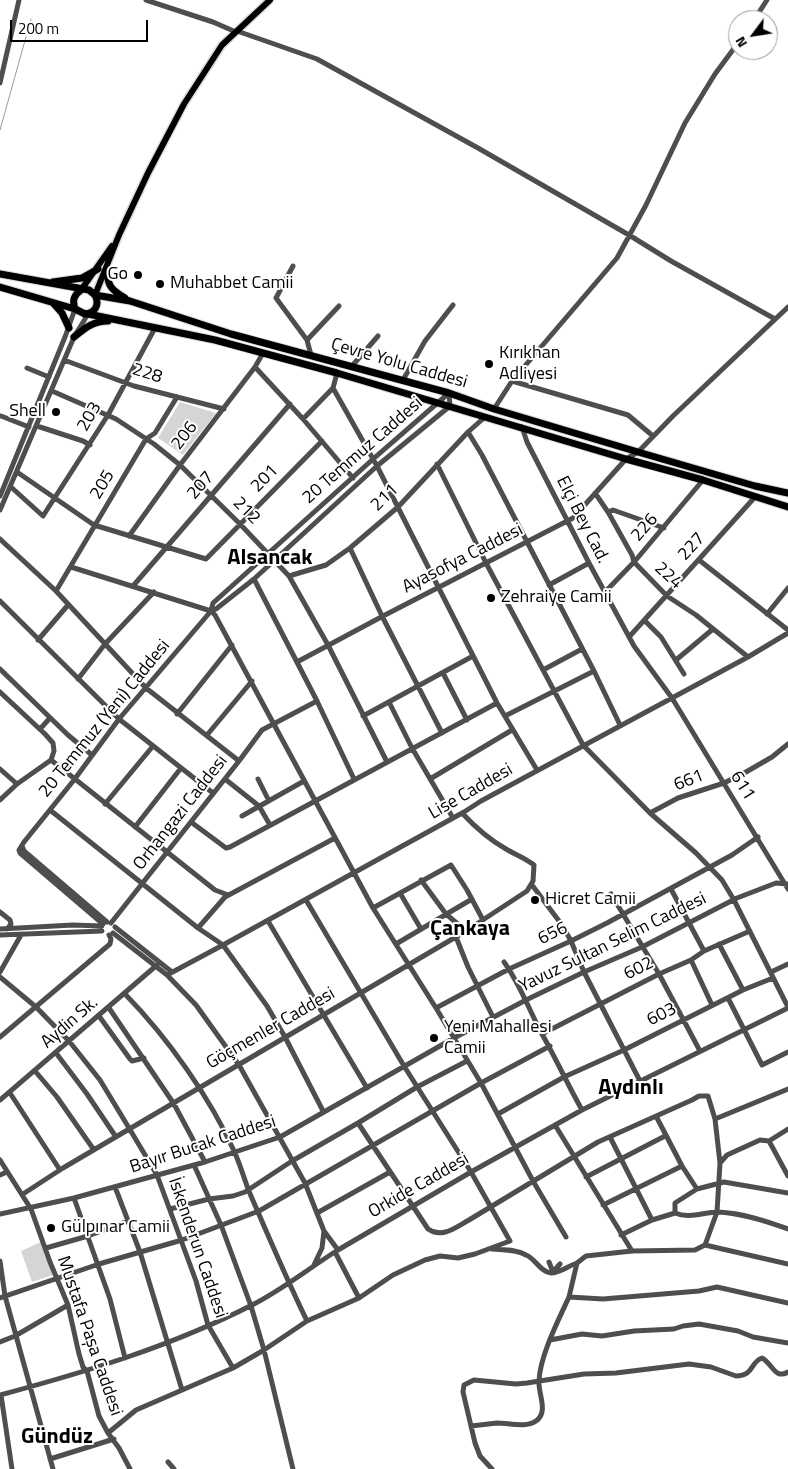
<!DOCTYPE html>
<meta charset="utf-8">
<style>
body{margin:0}
#map{position:relative;width:788px;height:1469px;overflow:hidden;background:#fff;font-family:"Titillium Web",sans-serif}
canvas{display:block}
.north{position:absolute;left:728px;top:10px;width:50px;height:50px;box-sizing:border-box;background:#fff;border:1px solid #999;border-radius:50%;rotate:239deg;font-size:14px;font-weight:700;line-height:20px;text-align:center;color:#000}
.north::after{content:'';display:block;margin:auto;width:18px;height:22px;background:#000;clip-path:polygon(50% 0,100% 100%,50% 72%,0 100%)}
.scale{position:absolute;left:10px;top:20px;width:138px;height:22px;box-sizing:border-box;border:2px solid #000;border-top:0;padding-left:6px;font-size:15px;line-height:18px;white-space:nowrap;color:#000;-webkit-text-stroke:4px #fff;paint-order:stroke}
</style>
<div id="map">
<canvas width="788" height="1469"></canvas>
<div class="north">N</div>
<div class="scale">200 m</div>
</div>
<script>
const c = document.querySelector('canvas').getContext('2d');
c.lineJoin = 'round';
function paint(path, color) {
  c.fillStyle = color;
  c.fill(path, 'evenodd');
}
function trace(path, color, width, dash) {
  c.strokeStyle = color;
  c.lineWidth = width;
  c.lineCap = dash ? 'butt' : 'round';
  c.setLineDash(dash || []);
  c.stroke(path);
}
function label(font, color, halo, rows, align = 'center') {
  c.font = font + ' "Titillium Web",sans-serif';
  c.lineWidth = 4;
  c.setLineDash([]);
  c.textBaseline = 'middle';
  c.strokeStyle = halo;
  c.fillStyle = color;
  for (const [text, x, y, turn = 0] of rows) {
    c.save();
    c.translate(x, y);
    c.rotate((+turn || 0) * Math.PI / 180);
    c.textAlign = isNaN(turn) ? turn : align;
    if (halo) c.strokeText(text, 0, 0);
    c.fillText(text, 0, 0);
    c.restore();
  }
}
paint(new Path2D(`
 M180,402L216,413L183,455L158,438Z
 M41,1242L53,1275L32,1282L21,1251Z`), '#d5d5d5');
trace(new Path2D(`
 M0,130L31,19`), '#9c9c9c', 1);
const major = new Path2D(`
 M81,290L112,246
 M95,295L119,235L148,173L184,104L222,45L270,0`);
const highway = new Path2D(`
 M107,268C107,285 110,289 125,298
 M0,274L89,290L95,295L130,301L231,334L449,393L494,409L638,452L755,486L788,493
 M53,282L82,278L98,269
 M0,287L75,309L85,314C95,313 100,305 95,295
 M53,303L62,313L69,328
 M75,309C72,300 74,295 81,290
 M88,314L215,340L337,373L626,459L703,480L788,507
 M74,337C85,328 93,321 108,321`);
trace(major, '#dbdbdb', 9);
trace(highway, '#dbdbdb', 9);
trace(new Path2D(`
 M146,0L213,22L236,32
 M754,20L767,0
 M237,31L317,59L478,148L629,235L671,261L775,319
 M0,83L19,0
 M293,266L276,298L307,340L311,355
 M307,340L339,306
 M64,360L134,386L224,409
 M352,366L378,336
 M255,367L303,419L353,478
 M27,368L49,377
 M337,373L333,388L377,466L497,703L537,770
 M403,380L425,341L453,305
 M512,381L628,415L653,436
 M52,391L116,419L154,444L180,465L240,524L289,576L328,645L387,762
 M494,409L512,381L617,258L646,205L685,123L715,74L738,43
 M1,416L29,427
 M303,419L333,388
 M37,426L83,441L90,445
 M522,427L527,442L589,563L634,646L672,698L788,889
 M468,432L482,455L595,673L620,725
 M437,464L486,563L583,745L650,813L696,853L722,880L734,900L788,1007
 M17,472L94,525L206,559L322,441
 M11,487L43,516L108,415L155,328
 M595,493L608,512L632,555L634,562L667,596L696,615L748,657
 M0,496L65,337L75,309
 M0,510L74,337L88,314
 M608,512L613,510L664,528
 M129,536L180,465L255,367L263,353
 M0,539L56,591L146,688L239,761
 M350,548L382,616L442,733
 M699,560L788,630
 M71,567L211,611L215,615L373,908L436,1008L481,1083L533,1181L566,1237
 M289,576L326,565L350,548L398,507L468,432L485,417
 M254,579L317,701L354,779
 M549,585L589,563
 M133,586L290,404
 M56,591L146,439L155,433L177,397
 M605,592L635,561L703,480
 M0,601L119,719L213,793
 M211,611L216,609L254,579L377,466L450,406L449,393
 M767,614L788,588
 M645,621L661,637L684,674
 M629,637L755,497
 M38,640L68,605
 M676,660L713,629
 M297,662L385,615L573,518L626,459L638,452L673,416L788,307
 M0,669L68,735L92,755
 M543,670L582,649
 M443,673L467,720
 M78,679L105,644L154,592
 M0,692L45,734L53,743L54,751L51,760L17,784L0,800
 M389,702L412,748L453,818
 M177,714L232,645
 M363,716L473,656
 M505,716L594,671
 M40,729L50,718
 M207,735L252,681
 M51,760L215,890L228,895
 M0,769L17,784
 M225,779L259,806L270,825
 M258,779L269,801
 M430,779L512,730
 M105,804L153,746
 M50,810L198,928L223,945L267,1006L285,1037L323,1111
 M650,813L678,798L724,783L746,772L772,757L788,744
 M242,816L304,781
 M191,822L226,848L230,847L497,703
 M135,827L181,768
 M22,846L24,851L107,922
 M421,880L446,914L466,931
 M532,885L562,925L571,941L584,972L640,1081
 M671,889L704,951
 M400,893L421,929
 M611,894L659,974L700,1051
 M373,908L451,865L467,890L483,920
 M0,912L10,920L11,924L7,929
 M268,921L367,1088
 M111,923L239,761L262,730L317,701
 M103,924L20,853L19,850L24,842L74,780L119,719L211,611L213,603L372,460L449,393
 M115,927L172,972
 M198,928L225,897L335,838
 M0,929L73,925L102,926
 M113,933L167,975L196,1005L239,1065L305,1183L324,1231L338,1250
 M0,935L102,931
 M456,937L468,967L493,1017
 M396,944L472,899
 M719,944L743,990
 M691,960L712,1005
 M504,962C520,984 529,1010 542,1034C556,1059 568,1085 582,1110
 M0,972L21,935
 M771,972L788,964
 M167,975L223,945L464,812L481,801L748,657L788,633
 M0,977L36,1007L69,1041L100,1080L129,1128L157,1175L196,1281L208,1325L233,1368
 M125,994C167,1037 210,1097 235,1153C240,1165 244,1177 248,1189C267,1233 286,1278 307,1321
 M728,998L762,1065L788,1052
 M109,1008L174,1104L205,1162
 M436,1008L509,969L571,941L607,923L732,855L758,837
 M99,1016L130,1059L132,1061L144,1058
 M542,1034L659,974L691,960L704,951L750,931
 M0,1037L110,944L111,939L109,935
 M56,1053L87,1094L116,1137
 M35,1071L57,1097L94,1150
 M10,1093L60,1170
 M0,1100L157,965
 M498,1114L564,1077L624,1050L743,990L773,978
 M656,1116L682,1166L697,1189
 M715,1119L788,1089
 M358,1123L417,1087L467,1061
 M555,1125L632,1251
 M610,1137L652,1220
 M769,1141L788,1176
 M0,1160L31,1209L50,1262L68,1305L79,1354L83,1367L87,1371L99,1416L108,1433L119,1448L130,1469
 M720,1163L727,1155L760,1140L769,1141L788,1129
 M194,1165L221,1225L251,1306L264,1350L293,1469
 M0,1175L7,1172
 M586,1177L665,1136
 M115,1187L140,1252L182,1390
 M23,1194L63,1168L199,1088L466,931L527,891L533,881L534,865C525,858 516,855 506,849C490,840 475,827 462,813
 M74,1198L110,1299L125,1358
 M603,1205L682,1166
 M170,1209L209,1199L233,1196L245,1192L292,1161L358,1123L428,1229C442,1239 456,1227 469,1220L598,1142L692,1100L699,1096H708L715,1119L720,1163L717,1212L705,1245
 M317,1213L390,1172
 M675,1213V1203L697,1189L724,1182L788,1193
 M0,1214L74,1198L205,1162L280,1137L454,1038L526,1000L584,972L642,947L737,898L776,883L788,884
 M621,1235L652,1220L675,1213C689,1219 704,1212 718,1212C742,1213 766,1221 788,1229
 M46,1248L88,1236L128,1221
 M492,1249C503,1250 516,1249 526,1255C536,1259 540,1272 551,1273C560,1273 568,1266 577,1263
 M335,1252L359,1298
 M0,1261L5,1296L53,1469
 M549,1262L553,1272
 M788,1264L705,1245L695,1250L632,1251L586,1256L577,1263L569,1297L603,1299L699,1291L717,1287L788,1303
 M314,1265L322,1248L324,1231
 M553,1272L560,1264
 M0,1298L99,1264L182,1240L259,1211L481,1083L550,1046
 M550,1340L582,1334L602,1336L634,1331L674,1329L683,1326L699,1324L738,1331L753,1337L788,1343
 M0,1342L15,1336L68,1305
 M0,1395C86,1372 172,1346 252,1305C282,1290 309,1268 338,1250L471,1172L582,1110L788,1008
 M1,1395L12,1469
 M471,1426C480,1425 488,1424 497,1423C509,1423 526,1428 536,1421C549,1412 538,1394 539,1381C540,1356 558,1321 569,1297
 M108,1433L136,1410L233,1368L264,1350L307,1321L359,1298L393,1275L425,1260L440,1256L458,1258L475,1254L510,1241L471,1172L404,1066L306,900
 M50,1459L114,1439
 M168,1462L174,1469
 M492,1469L480,1456L475,1443L463,1392L464,1385L474,1380L516,1384L527,1383L584,1374L616,1373L689,1364L711,1367L736,1376C754,1376 750,1362 762,1358C772,1363 775,1380 788,1372`), '#4e4e4e', 5);
trace(major, '#000', 6);
trace(highway, '#000', 7);
for (const [x, y, r, color] of [
 [138,275,5,"#000"],
 [160,284,5,"#000"],
 [489,364,5,"#000"],
 [56,412,5,"#000"],
 [491,598,5,"#000"],
 [535,900,5,"#000"],
 [434,1038,5,"#000"],
 [51,1228,5,"#000"]
]) {
  const dot = new Path2D();
  dot.arc(x, y, r, 0, 2 * Math.PI);
  c.fillStyle = color;
  c.fill(dot);
  trace(dot, '#fff', 2);
}
label('18px', '#000', '#fff', [
 ["Go",128,275,"right"],
 ["Muhabbet Camii",170,284],
 ["Kırıkhan",499,354],
 ["Adliyesi",499,375],
 ["Shell",46,412,"right"],
 ["Zehraiye Camii",501,598],
 ["Hicret Camii",545,900],
 ["Yeni Mahallesi",444,1028],
 ["Camii",444,1049],
 ["Gülpınar Camii",61,1228]
], 'left');
label('18px', '#000', '#fff', [
 ["Çevre Yolu Caddesi",399,364,16],
 ["228",147,374,17],
 ["203",90,417,-60],
 ["206",185,436,-52],
 ["20 Temmuz Caddesi",363,451,-41],
 ["201",265,479,-46],
 ["205",103,485,-59],
 ["207",201,486,-49],
 ["211",385,498,-44],
 ["212",246,511,45],
 ["Elçi Bey Cad.",582,520,63],
 ["226",645,528,-49],
 ["227",692,547,-48],
 ["Ayasofya Caddesi",463,559,-27],
 ["224",668,576,42],
 ["20 Temmuz (Yeni) Caddesi",105,719,-51],
 ["661",689,781,-21],
 ["611",742,786,58],
 ["Lise Caddesi",471,792,-30],
 ["Orhangazi Caddesi",181,813,-52],
 ["656",553,934,-25],
 ["Yavuz Sultan Selim Caddesi",613,943,-26],
 ["602",639,969,-27],
 ["603",662,1015,-27],
 ["Aydin Sk.",70,1023,-41],
 ["Göçmenler Caddesi",271,1029,-30],
 ["Bayır Bucak Caddesi",203,1145,-18],
 ["Orkide Caddesi",419,1186,-30],
 ["İskenderun Caddesi",197,1248,71],
 ["Mustafa Paşa Caddesi",89,1336,71]
]);
label('bold 22px', '#000', '#fff', [
 ["Alsancak",270,559],
 ["Çankaya",470,930],
 ["Aydınlı",631,1089],
 ["Gündüz",57,1438]
]);
</script>
